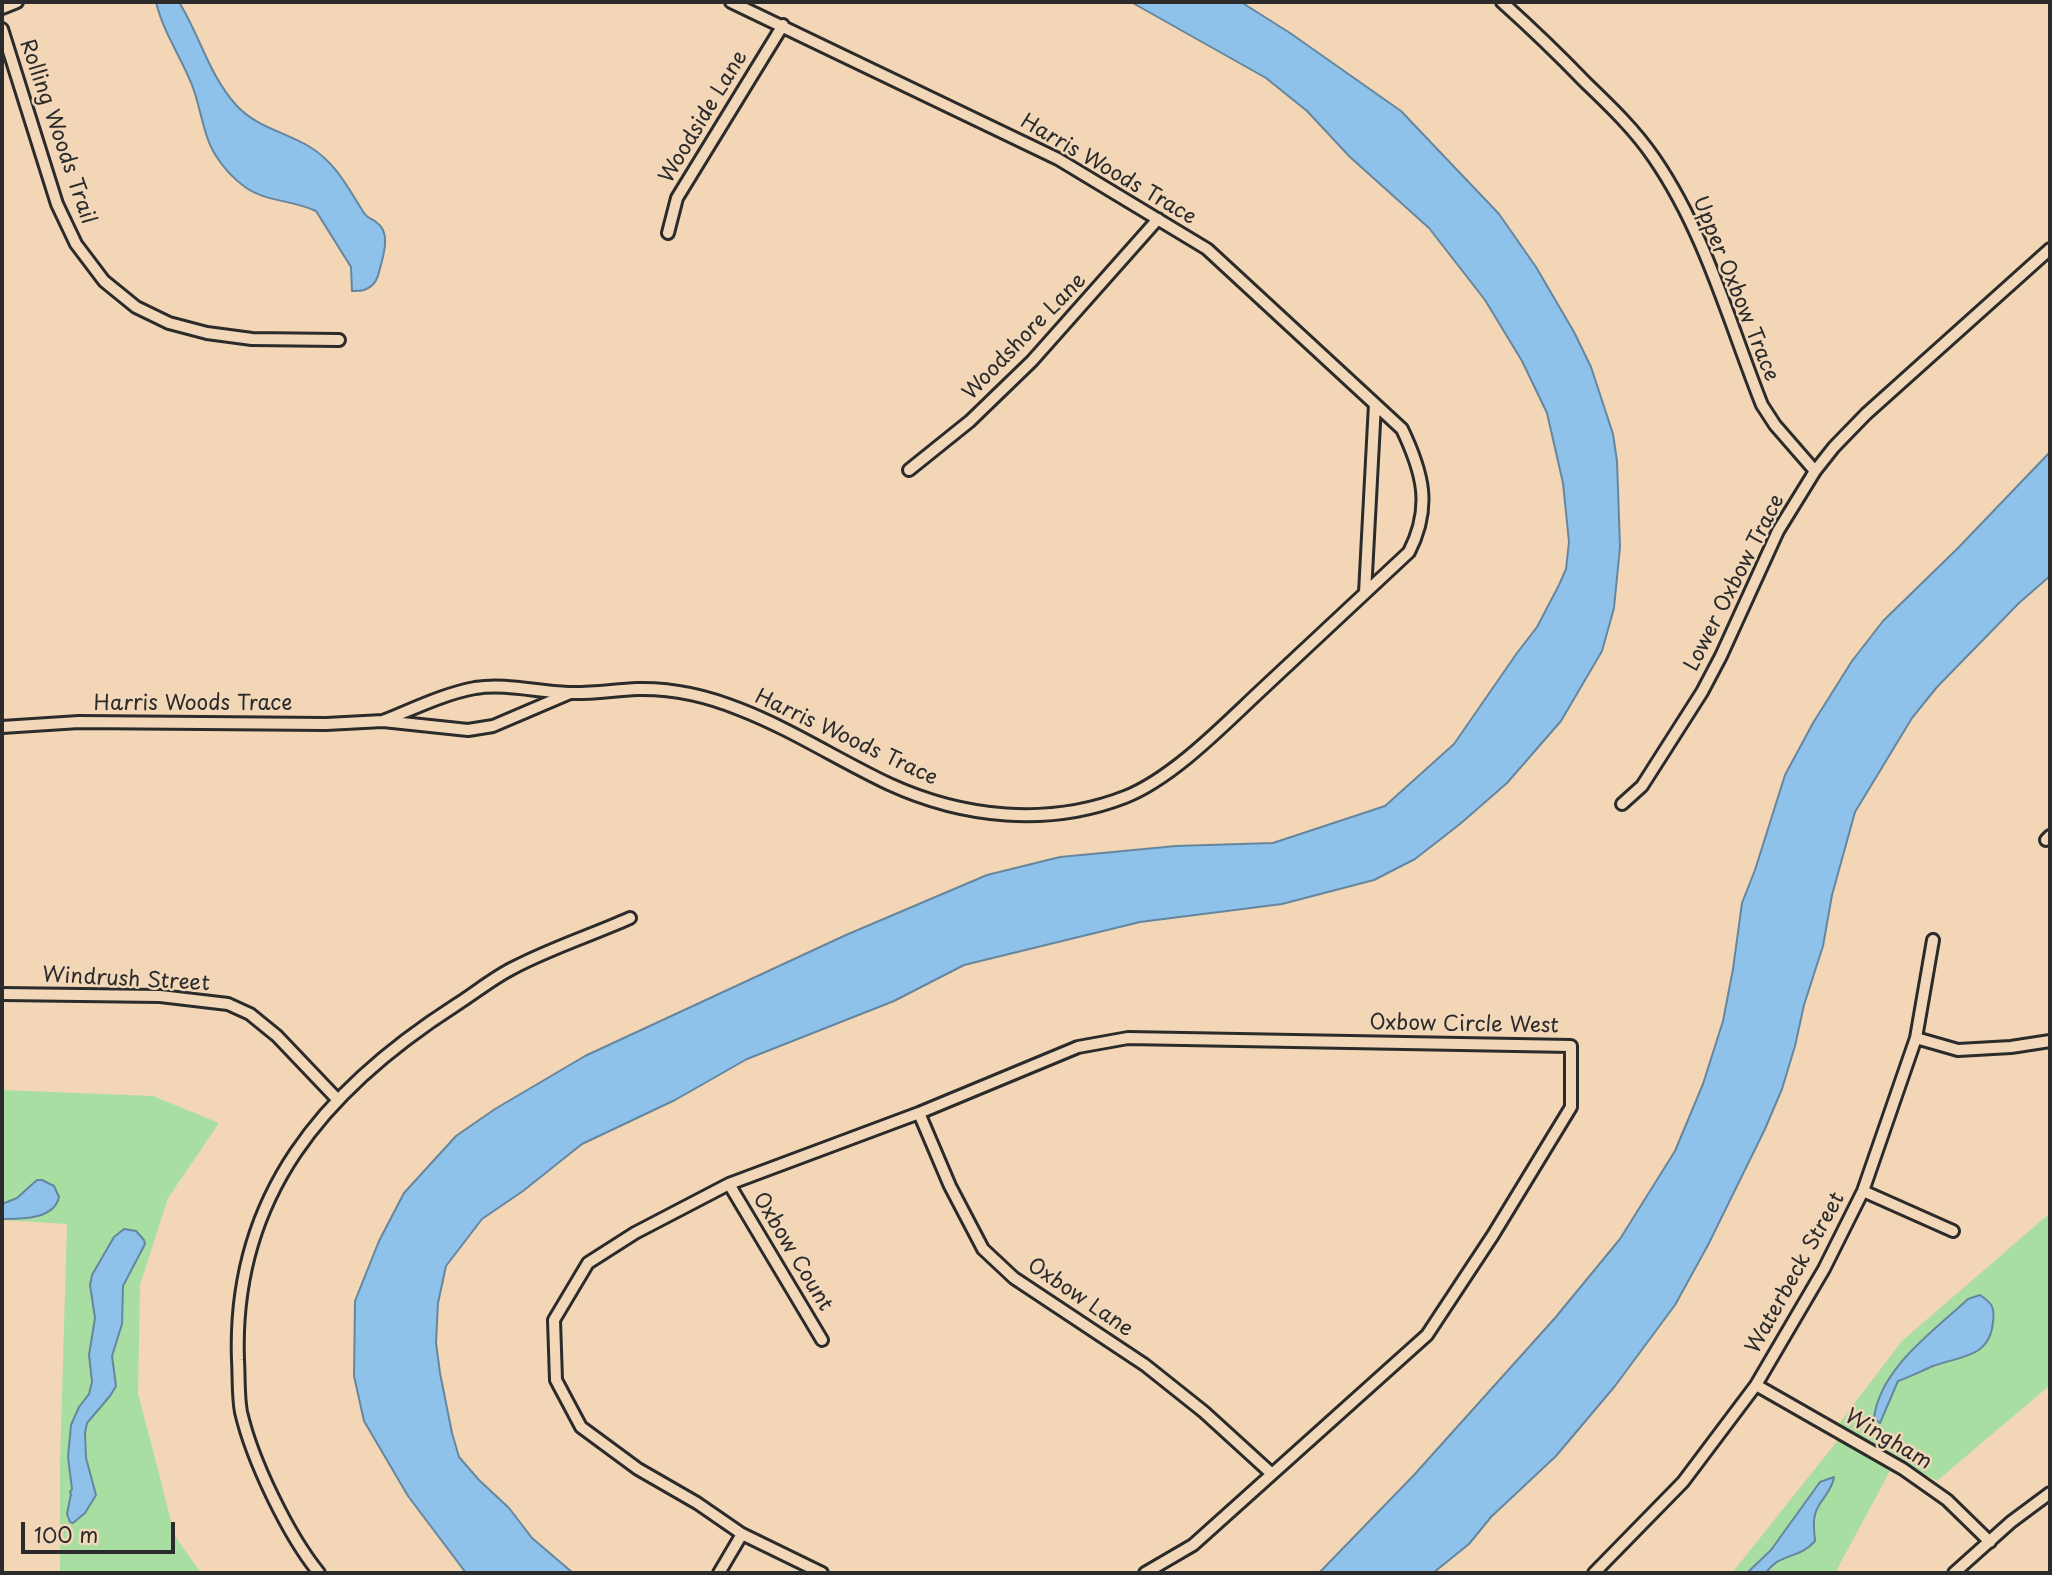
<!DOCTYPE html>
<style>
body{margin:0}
#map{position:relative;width:2052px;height:1575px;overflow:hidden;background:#f2d6b5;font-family:"Playpen Sans",sans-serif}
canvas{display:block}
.frame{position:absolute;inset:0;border:4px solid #2b2b2b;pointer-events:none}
.scale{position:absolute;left:21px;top:1522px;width:154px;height:32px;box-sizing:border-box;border:4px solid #2b2b2b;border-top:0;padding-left:9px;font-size:21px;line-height:24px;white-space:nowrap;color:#2b2b2b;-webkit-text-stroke:5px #f2d7b9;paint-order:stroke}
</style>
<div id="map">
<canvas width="2052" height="1575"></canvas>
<div class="frame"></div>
<div class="scale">100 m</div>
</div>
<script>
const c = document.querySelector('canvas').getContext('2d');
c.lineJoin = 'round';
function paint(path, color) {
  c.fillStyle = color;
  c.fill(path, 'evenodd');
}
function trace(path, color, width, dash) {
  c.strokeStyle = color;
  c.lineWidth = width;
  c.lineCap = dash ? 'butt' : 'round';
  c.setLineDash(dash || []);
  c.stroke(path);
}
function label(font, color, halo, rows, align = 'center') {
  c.font = font + ' "Playpen Sans",sans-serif';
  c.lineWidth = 5;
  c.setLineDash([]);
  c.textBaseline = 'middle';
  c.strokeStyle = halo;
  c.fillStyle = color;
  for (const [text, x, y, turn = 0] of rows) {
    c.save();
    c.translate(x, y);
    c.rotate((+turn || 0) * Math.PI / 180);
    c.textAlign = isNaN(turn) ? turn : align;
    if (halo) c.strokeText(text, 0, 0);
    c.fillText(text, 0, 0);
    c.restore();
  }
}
paint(new Path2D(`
 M2,1090L153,1096L219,1123L168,1198L140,1285L138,1393L175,1536L201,1573H60V1464L67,1224L2,1220Z
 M2050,1213V1385L1937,1481L1838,1425L1902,1341Z
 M1838,1440L1890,1471L1835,1573H1732Z`), '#a8dea1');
const water = new Path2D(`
 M156,2H179C200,36 209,75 236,105C256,127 285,132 310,147C336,163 348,188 364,213C368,219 371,218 376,222C392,232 383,257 379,272C376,286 367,292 352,291L351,267L316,211C293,200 266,202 245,187C234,179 223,167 216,156C203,136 201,108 192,85C181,57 163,32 156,2Z
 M1131,2H1241L1290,33L1401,111L1499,214L1536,267L1574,332L1591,367L1613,434L1617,461L1620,547L1614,608L1602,651L1561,721L1507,783L1460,824L1415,859L1374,880L1282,904L1140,922L964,965L894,1001L747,1059L675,1100L582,1144L523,1191L482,1219L446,1266L438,1303L436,1343L440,1373L452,1433L459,1457L479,1480L509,1508L532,1538L573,1573H466L408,1496L364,1421L354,1376L355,1301L379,1241L404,1193L456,1136L495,1109L585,1056L846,935L987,875L1060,857L1176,846L1273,843L1385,806L1454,744L1517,653L1537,627L1559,585L1566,569L1569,542L1563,483L1547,413L1522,361L1485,300L1429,228L1350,157L1307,111L1266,78Z
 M2050,452V576L2019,603L1937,687L1912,718L1855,812L1832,895L1823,946L1804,1005L1795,1046L1782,1089L1765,1129L1708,1245L1675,1305L1615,1386L1556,1456L1491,1517L1469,1544L1433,1573H1319L1414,1475L1555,1318L1620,1239L1675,1151L1703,1084L1723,1021L1733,969L1742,903L1755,870L1785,775L1813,723L1852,661L1883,621L1958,548Z
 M37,1180H42L54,1186L59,1197C54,1220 20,1219 2,1219V1204L17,1198Z
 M124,1229L136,1231L144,1240L145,1244L123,1286L122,1324L112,1356L116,1386L110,1396L87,1423L85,1433L86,1458L96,1495L85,1513L73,1523L70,1522L67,1514L71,1494L70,1492L72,1489L68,1457L71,1425L79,1407L89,1394L92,1382L89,1355L95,1318L90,1285L92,1275L114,1237Z
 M1980,1295C1992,1303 1995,1307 1993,1322C1990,1358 1960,1356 1933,1366C1921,1371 1910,1377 1898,1381L1880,1423L1874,1418C1880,1368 1934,1331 1968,1299Z
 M1834,1477C1832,1490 1824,1496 1818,1507C1812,1518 1814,1529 1815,1541C1799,1560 1780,1552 1766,1573H1747L1771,1550L1820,1482Z`);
paint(water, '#8ec2eb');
trace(water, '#66869e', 2);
const minor = new Path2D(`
 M1502,2C1531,28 1559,55 1586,83C1610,106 1635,130 1654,158C1705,232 1729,322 1762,405L1775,425L1815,471
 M2,8L17,2
 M2,29L57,204L76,244L104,281L136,307L169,323L207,333L252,339L339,340
 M668,233L677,198L783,25
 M909,470L970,421L1032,361L1158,219
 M1365,593L1375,404
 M383,721C413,709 443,694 475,688C506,683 537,692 568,693C591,694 614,690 637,689C671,688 707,696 739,709C791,729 838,760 889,784C963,818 1048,827 1125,797C1171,779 1221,728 1257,694C1308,647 1358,599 1409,552C1432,507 1423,473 1402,429L1207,249L1058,159L731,2
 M2,727L79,722L326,724L383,721L468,730L493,726L568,694
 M1622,804L1642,786L1702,692L1721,656L1778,531L1815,471L1834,447L1866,414L2050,249
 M2046,840L2050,836
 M2,994L160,996L228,1004L250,1014L277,1036L337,1099
 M1916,1038L1958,1050L2011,1047L2050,1041
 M919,1113L950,1186L983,1249L1014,1278L1145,1365L1204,1412L1272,1474
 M729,1184L822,1340
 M1863,1191L1953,1231
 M1756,1385L1903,1469L1947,1500L1990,1542
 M319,1573C288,1535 252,1460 241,1412C238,1396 239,1377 238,1360C232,1196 325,1089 456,1005C475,993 493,978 513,968C551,948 592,935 630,918
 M719,1573L742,1534
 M822,1573L742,1534L697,1503L638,1469L581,1427L556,1380L554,1320L588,1263L635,1233L729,1184L919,1113L1078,1047L1128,1038L1571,1046V1107L1493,1235L1427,1335L1193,1545L1145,1573
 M1594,1573L1683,1482L1756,1385L1824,1269L1863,1191L1916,1038L1933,940
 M1954,1573L2011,1522L2050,1493`);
trace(minor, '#2b2b2b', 16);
trace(minor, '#f2d7b9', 10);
label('21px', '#2b2b2b', '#f2d7b9', [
 ["Woodside Lane",704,117,-59],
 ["Rolling Woods Trail",57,132,71],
 ["Harris Woods Trace",1108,170,30],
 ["Upper Oxbow Trace",1735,289,68],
 ["Woodshore Lane",1025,337,-46],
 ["Lower Oxbow Trace",1735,583,-63],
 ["Harris Woods Trace",193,704],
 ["Harris Woods Trace",846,738,25],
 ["Windrush Street",126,980,3],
 ["Oxbow Circle West",1464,1025,1],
 ["Oxbow Count",792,1252,59],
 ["Waterbeck Street",1796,1273,-61],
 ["Oxbow Lane",1080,1298,34],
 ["Wingham",1888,1440,31]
]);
</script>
